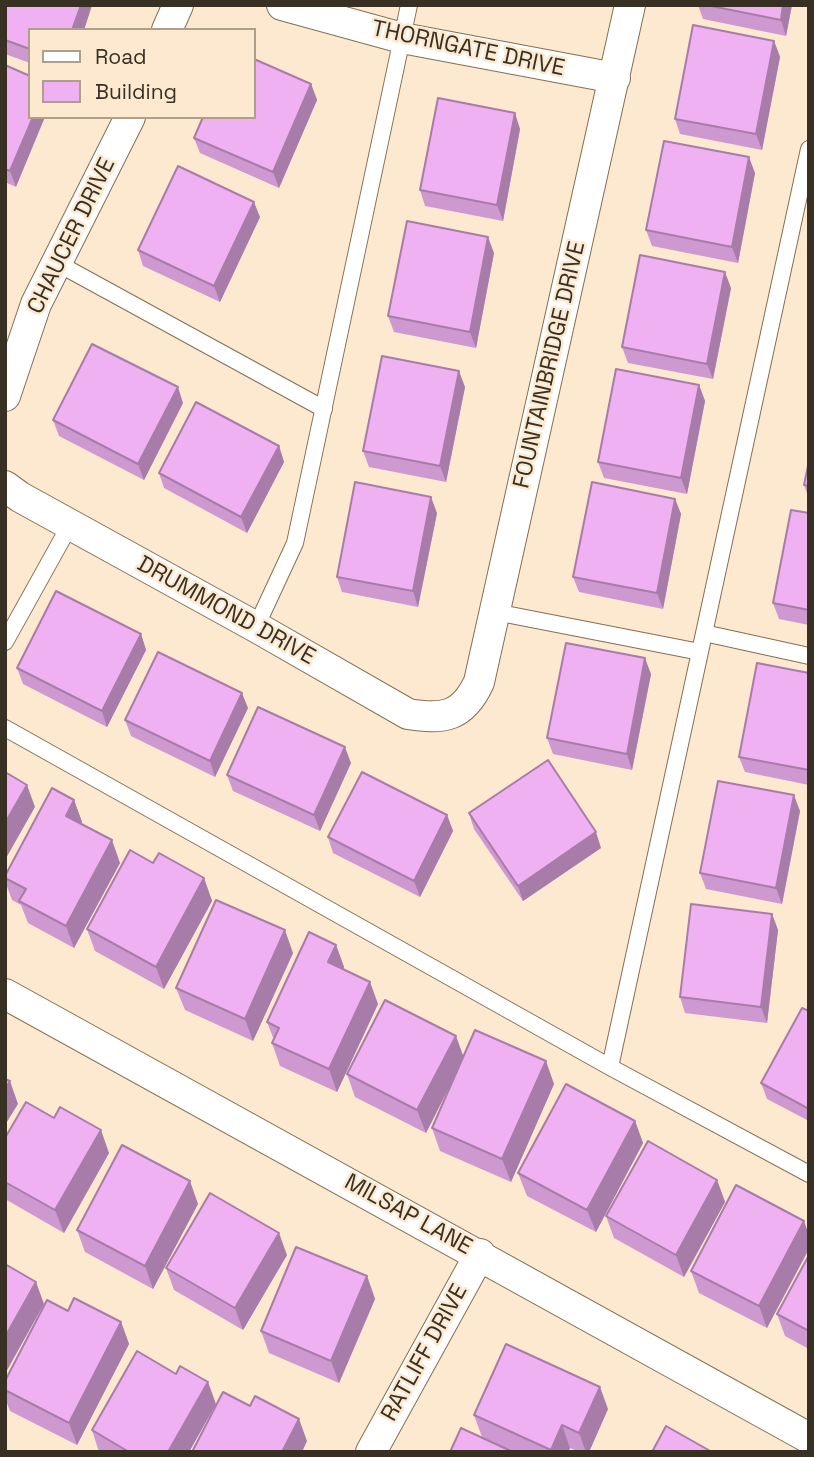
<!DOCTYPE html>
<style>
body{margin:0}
#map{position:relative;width:814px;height:1457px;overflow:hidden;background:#fce9d0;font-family:"Space Grotesk",sans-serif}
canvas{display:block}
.frame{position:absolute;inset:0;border:7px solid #393024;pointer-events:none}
.legend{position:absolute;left:28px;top:28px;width:228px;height:91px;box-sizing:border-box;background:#fce9d0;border:2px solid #ae9f8b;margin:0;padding:9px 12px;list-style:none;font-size:21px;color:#393024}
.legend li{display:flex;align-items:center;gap:14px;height:35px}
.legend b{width:35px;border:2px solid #ae9f8b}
</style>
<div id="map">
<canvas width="814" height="1457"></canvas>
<div class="frame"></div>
<ul class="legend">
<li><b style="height:9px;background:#fff"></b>Road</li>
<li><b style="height:19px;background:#f0b1f2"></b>Building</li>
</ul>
</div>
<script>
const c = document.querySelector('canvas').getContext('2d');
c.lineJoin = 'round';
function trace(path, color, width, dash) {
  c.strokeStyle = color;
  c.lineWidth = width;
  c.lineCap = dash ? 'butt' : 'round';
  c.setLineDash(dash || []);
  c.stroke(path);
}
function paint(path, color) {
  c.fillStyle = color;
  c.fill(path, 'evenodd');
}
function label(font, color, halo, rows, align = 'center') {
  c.font = font + ' "Space Grotesk",sans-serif';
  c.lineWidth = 5;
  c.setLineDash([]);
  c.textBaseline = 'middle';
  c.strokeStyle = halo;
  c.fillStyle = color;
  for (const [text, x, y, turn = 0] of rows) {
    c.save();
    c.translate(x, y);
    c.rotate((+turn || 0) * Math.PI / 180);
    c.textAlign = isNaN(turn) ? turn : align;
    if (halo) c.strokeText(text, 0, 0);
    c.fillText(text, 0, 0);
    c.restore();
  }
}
const service = new Path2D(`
 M57,263L324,409
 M495,612L700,652
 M256,627L295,543L409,5
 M704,633L809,656
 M5,642L70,525
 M5,728L610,1067L809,1174
 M610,1067L809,149`);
const minor = new Path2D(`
 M282,5L402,38L615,78
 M167,30L178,5
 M5,396L36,304L130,117
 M5,486L20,497L256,627L408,714C443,720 463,717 479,682L630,5
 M5,994L809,1438
 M371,1452L480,1254`);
trace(service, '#847053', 18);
trace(minor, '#847053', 32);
trace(service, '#fff', 16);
trace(minor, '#fff', 30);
paint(new Path2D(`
 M5,5H92L84,30H30V63L5,54Z
 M698,5H792L786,36L703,19Z
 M774,41L780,57L762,150L680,134L675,119Z
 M5,65L16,187L5,182Z
 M311,84L317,100L279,188L200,153L194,138Z
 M520,129L503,221L425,206L420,190Z
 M755,173L738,263L652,246L646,230Z
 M260,217L220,302L143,266L138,250Z
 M494,253L476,348L394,332L388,316Z
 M731,288L713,379L628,363L622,347Z
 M699,385L705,401L687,494L604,478L598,462Z
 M465,387L446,482L369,467L363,451Z
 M183,403L144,480L59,436L53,420Z
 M279,446L284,462L247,533L164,488L159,473Z
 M809,461V499L804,485Z
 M675,499L681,514L663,609L579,592L573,577Z
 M437,513L418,607L342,592L337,577Z
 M809,513V625L779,619L773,603Z
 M141,634L146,650L107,727L23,684L17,668Z
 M809,673V785L745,772L739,757Z
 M651,674L632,770L553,754L547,738Z
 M248,708L215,777L131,736L125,720Z
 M351,763L320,831L233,791L227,775Z
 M74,800L82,822L81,824L120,863L74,948L28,923L21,905L12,900L5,881V876Z
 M800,811L782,904L706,889L700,873Z
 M469,813L601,848L523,901L474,829Z
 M447,815L453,831L420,897L333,853L328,837Z
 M153,863L204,878L212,901L164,989L95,951L87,929Z
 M772,914L778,930L767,1023L685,1013L680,997Z
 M336,945L344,967L343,969L378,1004L337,1092L280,1066L272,1043L274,1040L267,1022Z
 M293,953L253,1041L185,1010L176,988Z
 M809,1011V1121L767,1099L761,1083Z
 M463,1057L554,1084L511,1182L440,1151L432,1128L458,1069L426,1133L355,1097L347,1074Z
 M635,1121L643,1143L596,1232L527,1196L518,1173Z
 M5,1138L109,1153L64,1233L5,1199Z
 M717,1180L725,1202L684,1277L614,1238L606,1216Z
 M198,1204L153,1289L85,1252L77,1230Z
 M804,1221L767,1328L699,1293L691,1271Z
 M287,1255L243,1330L174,1290L166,1268Z
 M809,1255V1349L785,1336L777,1314Z
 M367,1276L375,1299L339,1383L269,1353L261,1331Z
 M68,1311L121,1322L129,1344L77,1445L10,1411L5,1398V1381Z
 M216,1404L189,1452H99L92,1430Z
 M608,1409L589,1452H579L570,1448L568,1452H514L482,1437L474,1415Z`), '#ce98d0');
paint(new Path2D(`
 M81,5H92L84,30H72Z
 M783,5H792L786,36L781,20Z
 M774,41L780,57L762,150L756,134Z
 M311,84L317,100L279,188L273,172Z
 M515,113L520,129L503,221L497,205Z
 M33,117H45L16,187L10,171Z
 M749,157L755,173L738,263L732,247Z
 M254,202L260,217L220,302L214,286Z
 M488,237L494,253L476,348L470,332Z
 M725,272L731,288L713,379L707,364Z
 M459,371L465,387L446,482L440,466Z
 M699,385L705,401L687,494L681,478Z
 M178,387L183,403L144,480L138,464Z
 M279,446L284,462L247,533L241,517Z
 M431,497L437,513L418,607L413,591Z
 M675,499L681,514L663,609L657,593Z
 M141,634L146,650L107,727L102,711Z
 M645,658L651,674L632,770L627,754Z
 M242,693L248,708L215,777L210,761Z
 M345,747L351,763L320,831L314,815Z
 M27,785L35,807L5,860V823Z
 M794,795L800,811L782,904L776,888Z
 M74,800L82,822L74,838L66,816Z
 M447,815L453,831L420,897L414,881Z
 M596,832L601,848L523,901L518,886Z
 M112,840L120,863L74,948L66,926Z
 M204,878L212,901L164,989L156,967Z
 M772,914L778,930L767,1023L761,1007Z
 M285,930L293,953L253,1041L245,1019Z
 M336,945L344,967L336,984L328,962Z
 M370,982L378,1004L337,1092L329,1069Z
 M456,1036L464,1058L426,1133L417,1110Z
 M546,1061L554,1084L511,1182L502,1159Z
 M10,1081L18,1104L5,1125V1089Z
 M635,1121L643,1143L596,1232L587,1210Z
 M101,1130L109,1153L64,1233L55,1210Z
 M717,1180L725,1202L684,1277L676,1255Z
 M190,1181L198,1204L153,1289L145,1266Z
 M804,1221L809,1235V1249L767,1328L759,1306Z
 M279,1233L287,1255L243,1330L235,1308Z
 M367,1276L375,1299L339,1383L331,1361Z
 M36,1282L44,1304L5,1374V1337Z
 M121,1322L129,1344L77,1445L69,1423Z
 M208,1382L216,1404L189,1452H168Z
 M600,1387L608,1409L589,1452H586L579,1433Z
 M299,1419L307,1441L302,1452H282Z
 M562,1425L570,1448L568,1452H551V1450Z`), '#a87ca9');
const building = new Path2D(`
 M5,5H81L72,30H30V49L5,40Z
 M706,5H783L781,20Z
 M693,25L774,41L756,134L675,119Z
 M254,59L311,84L273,172L194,138L203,117H254Z
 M5,65L30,76V117H33L10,171L5,169Z
 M438,98L515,113L497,205L420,190Z
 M664,141L749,157L732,247L646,230Z
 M178,166L254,202L214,286L138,250Z
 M407,221L488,237L470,332L388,316Z
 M640,255L725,272L707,364L622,347Z
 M92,344L178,387L138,464L53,420Z
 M382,356L459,371L440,466L363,451Z
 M616,369L699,385L681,478L598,462Z
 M196,402L279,446L241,517L159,473Z
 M809,461V486L804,485Z
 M355,482L431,497L413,591L337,577Z
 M592,482L675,499L657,593L573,577Z
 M791,510L809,513V610L773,603Z
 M56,591L141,634L102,711L17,668Z
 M566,643L645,658L627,754L547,738Z
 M158,652L242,693L210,761L125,720Z
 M757,663L809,673V770L739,757Z
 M258,707L345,747L314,815L227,775Z
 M548,760L596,832L518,886L469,813Z
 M5,772L27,785L5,823Z
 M362,772L447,815L414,881L328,837Z
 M718,781L794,795L776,888L700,873Z
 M52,788L74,800L66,816L112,840L66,926L19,901L26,889L5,878V876Z
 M130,850L153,863L159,853L204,878L156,967L87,929Z
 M216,900L285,930L245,1019L176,988Z
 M691,904L772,914L761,1007L680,997Z
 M309,932L336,945L328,962L370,982L329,1069L272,1043L279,1028L267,1022Z
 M385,1000L456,1036L417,1110L347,1074Z
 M802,1008L809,1011V1109L761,1083Z
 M475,1030L546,1061L502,1159L432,1128Z
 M5,1079L10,1081L5,1089Z
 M566,1084L635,1121L587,1210L518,1173Z
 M26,1102L54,1118L60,1107L101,1130L55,1210L5,1182V1138Z
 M648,1141L717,1180L676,1255L606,1216Z
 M122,1145L190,1181L145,1266L77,1230Z
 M736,1185L804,1221L759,1306L691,1271Z
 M210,1193L279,1233L235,1308L166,1268Z
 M296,1247L367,1276L331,1361L261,1331Z
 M809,1255V1331L777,1314Z
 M5,1264L36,1282L5,1337Z
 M74,1298L121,1322L69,1423L5,1390V1381L47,1300L68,1311Z
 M506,1344L600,1387L579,1433L562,1425L551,1450L474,1415Z
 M137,1351L176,1374L180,1366L208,1382L168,1452H129L92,1430Z
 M223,1392L250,1406L255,1396L299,1419L282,1452H192Z
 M666,1426L712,1452H652Z
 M461,1428L513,1452H450Z`);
paint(building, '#f0b1f2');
trace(building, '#a87ca9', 2);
label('23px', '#393024', '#fce9d0', [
 ["THORNGATE DRIVE",468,49,12],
 ["CHAUCER DRIVE",72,236,-64],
 ["FOUNTAINBRIDGE DRIVE",550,365,-77],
 ["DRUMMOND DRIVE",226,611,29],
 ["MILSAP LANE",408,1215,29],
 ["RATLIFF DRIVE",425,1353,-61]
]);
</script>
